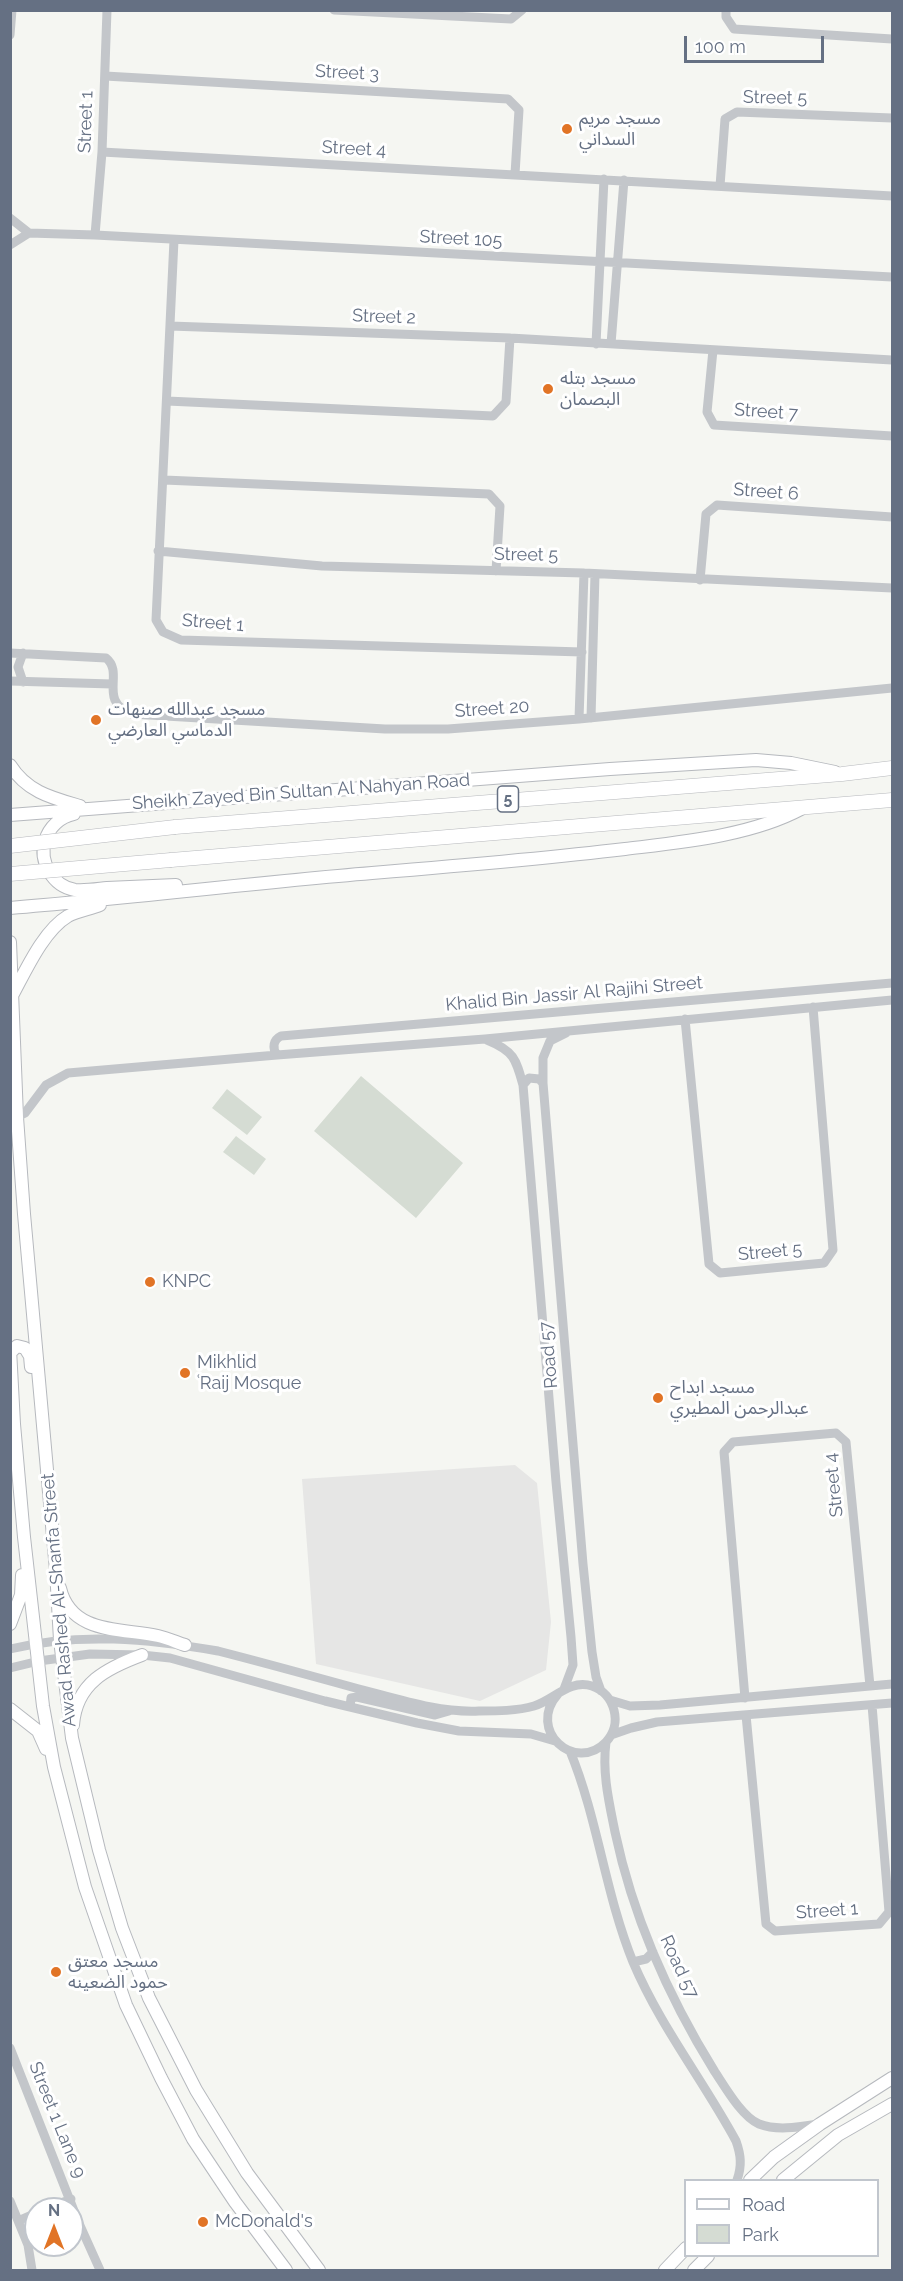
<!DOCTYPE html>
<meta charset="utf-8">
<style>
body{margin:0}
#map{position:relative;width:903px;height:2281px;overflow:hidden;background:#f5f6f2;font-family:Raleway,sans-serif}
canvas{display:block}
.frame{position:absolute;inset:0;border:12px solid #657083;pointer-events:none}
.legend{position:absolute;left:684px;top:2179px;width:195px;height:78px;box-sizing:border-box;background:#fff;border:2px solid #c1c6cd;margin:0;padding:8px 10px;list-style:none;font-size:18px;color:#657083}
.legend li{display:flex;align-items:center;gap:12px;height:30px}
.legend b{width:30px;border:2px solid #c1c6cd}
.north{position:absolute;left:24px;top:2197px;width:60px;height:60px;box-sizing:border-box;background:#fff;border:2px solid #c1c6cd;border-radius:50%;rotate:0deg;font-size:16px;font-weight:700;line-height:24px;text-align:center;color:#657083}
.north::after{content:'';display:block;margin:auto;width:21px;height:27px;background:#e17426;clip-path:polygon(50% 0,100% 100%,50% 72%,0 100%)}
.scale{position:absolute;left:684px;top:36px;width:140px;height:27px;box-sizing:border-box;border:3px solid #657083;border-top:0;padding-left:8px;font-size:18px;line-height:21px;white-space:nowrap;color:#657083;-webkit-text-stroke:4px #fff;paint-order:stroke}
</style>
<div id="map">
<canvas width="903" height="2281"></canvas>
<div class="frame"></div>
<ul class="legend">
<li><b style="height:8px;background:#fff"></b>Road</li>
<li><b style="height:16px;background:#d5dcd3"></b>Park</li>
</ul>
<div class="north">N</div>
<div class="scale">100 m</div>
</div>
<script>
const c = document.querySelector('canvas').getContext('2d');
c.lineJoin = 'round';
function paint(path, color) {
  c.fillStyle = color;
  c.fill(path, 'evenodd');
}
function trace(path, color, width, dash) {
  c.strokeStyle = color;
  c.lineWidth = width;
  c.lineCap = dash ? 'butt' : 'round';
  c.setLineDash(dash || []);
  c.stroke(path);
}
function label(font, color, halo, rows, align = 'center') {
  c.font = font + ' Raleway,"Noto Sans Arabic",sans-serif';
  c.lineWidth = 6;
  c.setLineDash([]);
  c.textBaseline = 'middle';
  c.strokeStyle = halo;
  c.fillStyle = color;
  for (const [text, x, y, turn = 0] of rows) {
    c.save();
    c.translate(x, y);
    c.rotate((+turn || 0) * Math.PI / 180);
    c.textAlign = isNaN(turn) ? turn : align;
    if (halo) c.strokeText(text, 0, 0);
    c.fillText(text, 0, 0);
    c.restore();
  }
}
paint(new Path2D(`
 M515,1465L537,1483L551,1622L546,1670L480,1701L316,1664L302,1479Z`), '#e6e6e5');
paint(new Path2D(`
 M361,1076L463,1163L416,1218L314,1131Z
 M227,1089L262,1117L247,1135L212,1108Z
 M236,1136L266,1159L254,1175L223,1152Z`), '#d5dcd3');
const major = new Path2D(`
 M10,765C27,792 52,798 80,806
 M74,814C60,817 49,827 45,841C39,861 52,886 75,890C85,891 97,889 107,888C130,887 153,886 176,885
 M10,815L610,769L756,760L791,763L835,772
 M10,908C131,898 251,883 372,873C457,866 541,859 625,849C682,842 750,836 801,809
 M10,942L17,1117L24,1214L56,1570L60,1640L72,1738L99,1850L122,1928L149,1998L196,2090L247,2173L319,2270
 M13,994C26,970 44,930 68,916C78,911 90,909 100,905
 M10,1349L14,1424L24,1537L43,1706L54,1767L85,1887L126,2005L161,2078L193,2139L235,2202L286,2270
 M11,1352L17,1346L25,1348L30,1356L31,1367
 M60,1588C71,1635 123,1628 158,1636C167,1638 176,1642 185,1645
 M10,1624L21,1595L22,1575
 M10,1709L38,1731L46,1749
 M73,1725C76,1683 107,1668 142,1655
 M750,2180L774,2157L820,2124L892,2078
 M783,2180L838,2135L892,2104
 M665,2270L686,2248
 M694,2270L708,2256`);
const highway = new Path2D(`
 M175,827L842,774L892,768
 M171,860L892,800`);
trace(major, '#b6b9be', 14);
trace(highway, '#b6b8bc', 15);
trace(new Path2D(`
 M334,10L511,19L522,10
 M726,10V17L734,29L892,39
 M10,35L12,10
 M105,76L508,99L519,110L515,174
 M102,152L892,196
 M720,186L725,119L737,112L892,118
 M10,218L29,233
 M95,235L102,152L107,10
 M174,240L156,620L163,632L181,640L582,652
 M10,245L29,233L95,235L892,277
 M170,326L510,338L892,360
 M596,344L604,179
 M611,344L624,180
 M713,350L707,412L714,425L892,436
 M167,401L493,416L506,402L510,338
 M164,480L489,494L500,506L496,571
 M158,551L322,566L584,573L892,588
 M700,580L706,514L717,505L892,517
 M10,653L106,658C125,673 97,701 132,714L385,729H448L579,719L892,688
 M10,681L112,684
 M23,682L18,667L23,653
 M591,718L595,574
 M579,719L584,573
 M892,983L281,1036C273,1040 272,1048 277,1055L485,1039L892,1000
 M685,1019L709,1264L720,1273L824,1263L833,1250L813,1007
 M566,1033L550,1041L543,1058V1083L583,1564L592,1652L596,1677L601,1691
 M487,1040C514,1051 516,1059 523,1085L556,1482L571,1637L573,1665L564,1689
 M523,1085L529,1078L539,1079L543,1083
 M17,1117L25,1113L46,1085L68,1073L277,1055
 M10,1649C79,1632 149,1639 218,1651C265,1663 312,1676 359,1689C398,1699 439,1713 479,1711C497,1711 517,1711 534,1706C554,1700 569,1679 592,1686C615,1694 623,1724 606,1742C575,1774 526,1730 558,1694
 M10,1668L39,1661L90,1654L142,1655L170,1658L325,1701L417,1723L459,1731L531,1734L555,1741
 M745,1698L724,1452L733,1442L836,1433L846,1442L870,1686
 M610,1700L630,1706L660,1705L892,1684
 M350,1707L351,1698L357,1697L435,1715L449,1711
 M746,1715L766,1924L775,1931L879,1924L889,1912L872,1705
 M611,1735L631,1728L657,1722L892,1703
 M606,1742C602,1773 609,1802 615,1832C633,1917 669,1998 715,2072C725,2087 742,2117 759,2124C777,2131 799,2127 818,2124
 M570,1751C598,1819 605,1893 633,1962C660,2026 703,2080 736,2141C741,2155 742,2166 737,2180
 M633,1962L646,1959L653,1952
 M10,2048L78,2221L100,2270
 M10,2201L28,2245L32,2270
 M47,2209L71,2199
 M20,2220L36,2213`), '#c3c6ca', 9);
trace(major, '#fff', 12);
trace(highway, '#fff', 14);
const highwayBridge = new Path2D(`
 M10,846L175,827
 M10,874L171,860`);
trace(highwayBridge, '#b6b8bc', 15, []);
trace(highwayBridge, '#fff', 14);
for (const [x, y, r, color] of [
 [567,129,6,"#e17426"],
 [548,389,6,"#e17426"],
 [96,720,6,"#e17426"],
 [150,1282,6,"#e17426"],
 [185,1373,6,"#e17426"],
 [658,1398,6,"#e17426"],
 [56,1972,6,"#e17426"],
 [203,2222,6,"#e17426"]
]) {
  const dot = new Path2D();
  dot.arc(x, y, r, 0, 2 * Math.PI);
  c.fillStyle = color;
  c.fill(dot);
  trace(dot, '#fff', 2);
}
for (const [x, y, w] of [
 [508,799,21]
]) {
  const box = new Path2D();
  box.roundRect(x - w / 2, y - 13, w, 26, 4.5);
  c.fillStyle = '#fff';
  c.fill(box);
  trace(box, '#657083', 1.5);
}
label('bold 16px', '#657083', null, [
 ["5",508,799]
]);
label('18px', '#657083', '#fff', [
 ["Street 3",347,73,3],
 ["Street 5",775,98,1],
 ["Street 1",86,122,-88],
 ["Street 4",354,149,3],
 ["Street 105",461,239,3],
 ["Street 2",384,317,2],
 ["Street 7",766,412,4],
 ["Street 6",766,492,4],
 ["Street 5",526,555,1],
 ["Street 1",213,623,5],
 ["Street 20",492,709,-4],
 ["Sheikh Zayed Bin Sultan Al Nahyan Road",301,792,-4],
 ["Khalid Bin Jassir Al Rajihi Street",574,994,-5],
 ["Street 5",770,1252,-5],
 ["Road 57",549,1355,-95],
 ["Street 4",834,1485,-96],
 ["Awad Rashed Al-Shanfa Street",59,1600,-95],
 ["Street 1",827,1911,-4],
 ["Road 57",679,1967,65],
 ["Street 1 Lane 9",57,2120,68]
]);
label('18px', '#657083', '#fff', [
 ["مسجد مريم",579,119],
 ["السداني",579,140],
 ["مسجد بتله",560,379],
 ["البصمان",560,400],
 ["مسجد عبدالله صنهات",108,710],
 ["الدماسي العارضي",108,731],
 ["KNPC",162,1282],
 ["Mikhlid",197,1363],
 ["ʿRaij Mosque",197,1384],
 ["مسجد ابداح",670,1388],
 ["عبدالرحمن المطيري",670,1409],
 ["مسجد معتق",68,1962],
 ["حمود الضعينه",68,1983],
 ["McDonald's",215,2222]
], 'left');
</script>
